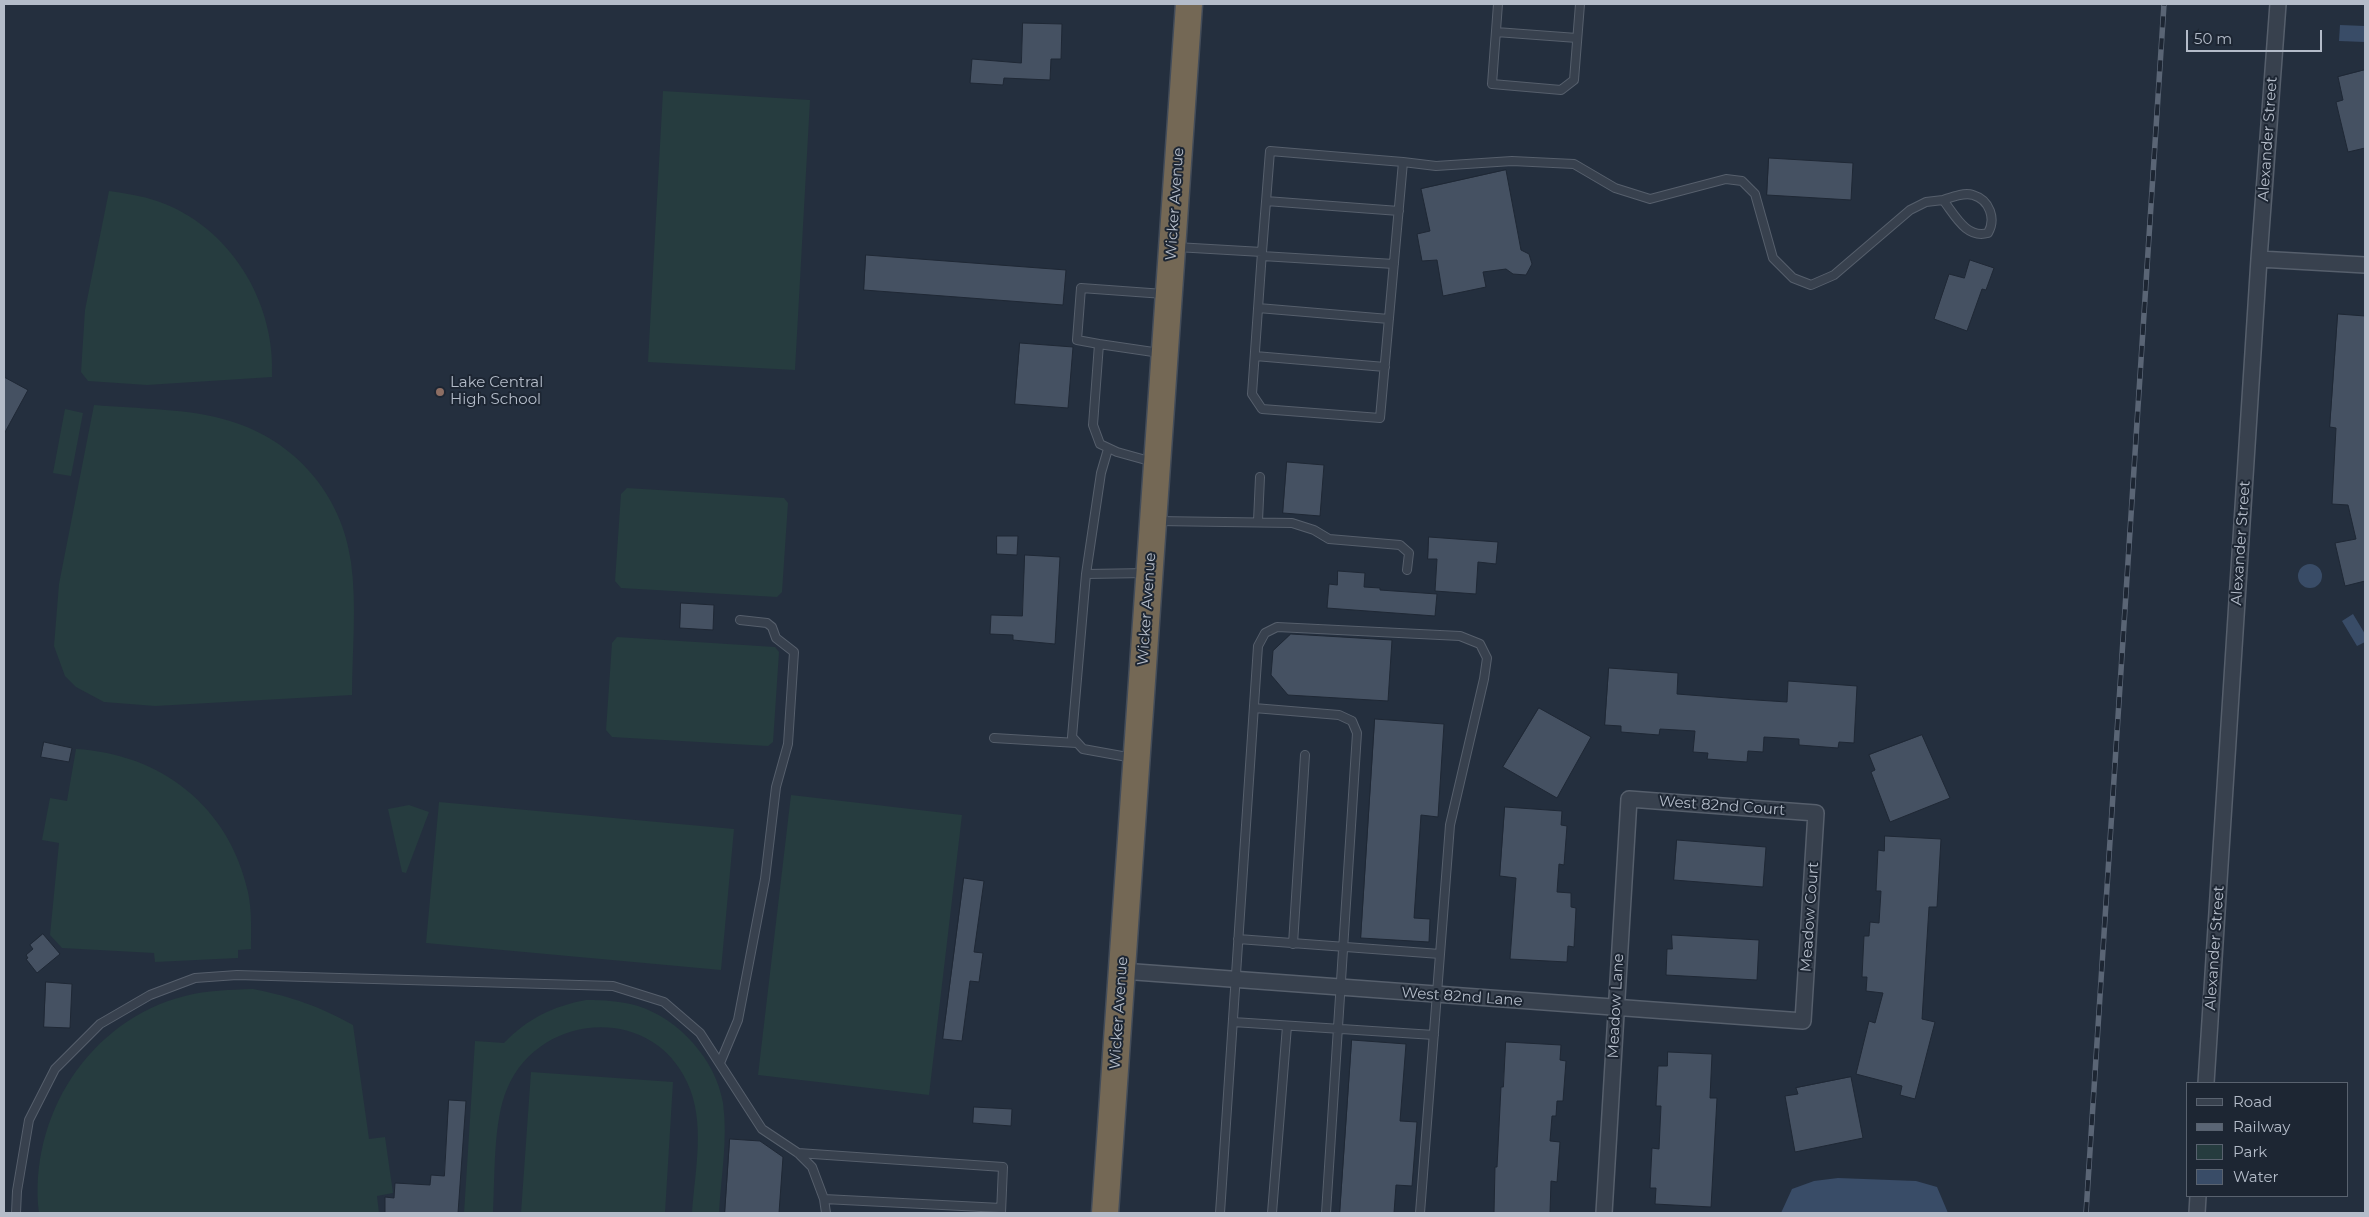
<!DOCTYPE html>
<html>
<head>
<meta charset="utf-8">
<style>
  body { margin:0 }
  #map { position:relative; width:2369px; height:1217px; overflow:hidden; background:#242f3e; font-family:Montserrat,sans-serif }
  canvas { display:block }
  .frame { position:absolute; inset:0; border:5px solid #b4bcc9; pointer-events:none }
  .legend { position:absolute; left:2186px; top:1082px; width:162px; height:115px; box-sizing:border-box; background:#1d2633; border:1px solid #59626f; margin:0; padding:6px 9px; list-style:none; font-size:15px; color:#b4bcc9 }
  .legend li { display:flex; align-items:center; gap:10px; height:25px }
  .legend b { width:25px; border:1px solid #59626f }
  .scale { position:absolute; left:2186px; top:30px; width:136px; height:22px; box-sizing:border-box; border:2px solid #b4bcc9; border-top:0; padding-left:6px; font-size:15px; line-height:18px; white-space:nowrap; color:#b4bcc9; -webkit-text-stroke:4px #1d2633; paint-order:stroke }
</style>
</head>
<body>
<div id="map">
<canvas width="2369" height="1217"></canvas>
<div class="frame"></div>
<ul class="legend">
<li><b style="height:6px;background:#38414e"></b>Road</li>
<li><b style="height:6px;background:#5a6575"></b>Railway</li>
<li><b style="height:14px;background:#263c3f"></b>Park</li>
<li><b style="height:14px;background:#394c67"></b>Water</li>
</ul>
<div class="scale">50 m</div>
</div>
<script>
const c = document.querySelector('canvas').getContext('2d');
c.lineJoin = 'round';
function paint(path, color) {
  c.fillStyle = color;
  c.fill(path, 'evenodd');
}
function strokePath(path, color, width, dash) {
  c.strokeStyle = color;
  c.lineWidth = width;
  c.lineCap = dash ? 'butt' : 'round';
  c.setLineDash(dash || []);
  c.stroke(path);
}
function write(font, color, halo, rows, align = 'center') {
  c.font = font + ' Montserrat,sans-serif';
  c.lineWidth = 4;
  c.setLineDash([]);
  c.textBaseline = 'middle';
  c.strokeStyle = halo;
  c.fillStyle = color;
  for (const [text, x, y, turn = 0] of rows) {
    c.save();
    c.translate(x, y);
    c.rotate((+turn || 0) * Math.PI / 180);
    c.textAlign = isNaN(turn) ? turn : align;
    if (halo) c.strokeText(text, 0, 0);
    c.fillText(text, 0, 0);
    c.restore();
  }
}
const green = new Path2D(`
  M663 91 810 100 795 370 648 362Z
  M109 191C125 193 142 196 157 201 230 226 276 302 272 377L147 385 88 381 81 372 85 310Z
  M94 405C137 409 189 408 230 421 294 440 342 494 351 562 357 606 352 651 352 695L155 706 104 702 76 687 65 676 54 646 59 584Z
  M65 409 83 413 71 476 53 473Z
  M627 488 784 498 788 503 782 592 777 597 621 588 615 581 621 494Z
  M617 637 775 647 779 652 773 742 768 746 612 737 606 730 612 643Z
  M76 749C161 754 229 806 248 892 252 911 251 930 251 949L238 950V958L155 962 154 953 62 948 50 935 59 843 42 840 50 798 67 801Z
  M791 795 962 815 929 1095 758 1075Z
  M439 802 734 829 721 970 426 943Z
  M409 805 429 812 406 873 402 872 388 809Z
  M253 989C293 997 318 1006 353 1025L369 1139 385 1137 393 1193 377 1196 379 1213H39C28 1117 89 1020 185 996 207 990 230 990 253 989Z
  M586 1000C604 1000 621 1001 638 1006 679 1019 716 1060 723 1103 728 1139 721 1177 719 1213H692C695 1170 706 1122 687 1082 651 1004 539 1012 507 1089 493 1121 495 1178 493 1213H464L475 1041 504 1043C527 1019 553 1006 586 1000Z
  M531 1072 673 1082 665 1213H521Z`);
const water = new Path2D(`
  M2340 25 2365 26V42L2339 41Z
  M2298 576a12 12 0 1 1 24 0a12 12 0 1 1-24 0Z
  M2353 614 2365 634V642L2357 646 2342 621Z
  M1838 1178 1916 1181 1937 1187 1948 1213H1781L1792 1189 1814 1181Z`);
const building = new Path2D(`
  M1023 23 1062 24 1061 59H1051L1050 80 1004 78 1003 85 970 83 972 59 1021 63Z
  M2365 70V148L2348 152 2336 102 2343 100 2338 77Z
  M1769 158 1853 163 1851 200 1767 195Z
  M1506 170 1521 250 1529 254 1532 264 1526 275 1513 274 1506 269 1483 272 1486 287 1443 296 1437 260 1422 261 1417 234 1430 231 1421 189Z
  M866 255 1066 270 1063 305 864 290Z
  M1970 260 1994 268 1986 290 1982 289 1967 331 1934 319 1949 274 1964 278Z
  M2338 314 2365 316V581L2345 586 2335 543 2356 539 2348 505 2332 504 2336 428 2330 427Z
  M1020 343 1073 347 1068 408 1015 404Z
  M4 377 28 390 4 434Z
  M1287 462 1324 465 1320 516 1283 513Z
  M997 536H1018L1017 555 997 554Z
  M1429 537 1498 542 1496 564 1478 562 1476 594 1435 591 1437 559H1428Z
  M1025 555 1060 557 1055 644 1013 640V635L990 634 991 615 1022 616Z
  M1338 571 1365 573 1364 587 1380 588V590L1437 594 1435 616 1327 608 1329 584 1337 585Z
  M681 603 714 605 713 630 680 628Z
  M1291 634 1392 640 1388 701 1288 695 1271 675 1273 651Z
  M1609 668 1678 673 1677 694 1741 699 1787 702 1788 681 1857 686 1854 743 1839 742 1838 748 1799 745V739L1764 737 1763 752 1748 751 1747 762 1707 759 1708 753 1693 752 1695 731 1660 729 1659 735 1621 732V726L1605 725Z
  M1539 708 1591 737 1557 798 1503 767Z
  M1375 719 1444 724 1438 817 1421 815 1414 918 1430 919 1429 942 1361 938Z
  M1922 735 1950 798 1890 822 1871 772 1875 770 1869 755Z
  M44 742 72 748 69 762 41 757Z
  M1505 807 1562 811 1561 825 1567 826 1564 865 1559 864 1557 892 1571 893V907L1576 908 1574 947 1568 946 1567 962 1510 959 1516 878 1500 876Z
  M1885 836 1941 839 1937 907H1929L1922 1019 1935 1022 1915 1099 1900 1095 1902 1086 1856 1074 1869 1021 1875 1023 1883 993 1866 991 1867 977H1862L1864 936H1869L1870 922 1879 923 1881 891H1876L1878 850 1884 851Z
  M1677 840 1766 847 1763 887 1674 880Z
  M964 878 984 881 974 952 983 953 979 982 970 981 962 1041 943 1039Z
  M43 934 60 954 37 973 26 959 28 958 26 955 33 949 30 945Z
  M1672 935 1759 940 1757 980 1666 975 1667 949H1672Z
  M46 982 72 984 70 1028 44 1027Z
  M1352 1040 1406 1044 1400 1121 1417 1122 1412 1186 1396 1185 1394 1213H1340Z
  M1506 1042 1561 1045 1560 1060 1566 1061 1563 1101H1557L1556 1116H1552L1550 1141 1560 1142 1557 1182 1551 1181 1550 1213H1494L1495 1167H1497L1501 1087H1503Z
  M1668 1052 1712 1054 1710 1098H1717L1711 1207 1655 1204 1656 1188H1650L1652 1148 1659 1149 1661 1106H1656L1658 1066H1667Z
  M1851 1077 1863 1138 1795 1152 1785 1096 1798 1094 1796 1088Z
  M449 1100 466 1101 458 1213H385V1197L394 1198 395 1183 430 1185 431 1175 444 1176Z
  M974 1107 1012 1109 1011 1126 973 1123Z
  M730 1139 760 1141 783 1157 779 1213H725Z`);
const lane = new Path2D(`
  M1498 4 1492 84 1561 90 1574 80 1580 4
  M1496 32 1577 38
  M1403 162 1436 166 1512 161 1574 164 1615 188 1650 199 1726 179 1742 181 1755 194 1773 258 1793 278 1811 285 1834 275 1910 210 1926 202 1943 200C1955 215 1966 239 1988 233 1996 219 1990 200 1973 195 1964 192 1952 197 1943 200
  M1266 201 1399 211
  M1176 247 1262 252 1270 151 1403 162 1380 418 1262 409 1252 394 1262 252
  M1262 256 1394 264
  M1258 308 1389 319
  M1099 344 1077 340 1081 288 1164 294
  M1255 356 1385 367
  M1108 449 1101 473 1086 574 1072 737 1083 749 1133 758
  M1153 462 1117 452 1100 444 1093 425 1099 344 1160 353
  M1157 521 1292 523 1314 530 1329 539 1400 545 1409 553 1407 570
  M1258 521 1260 477
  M1086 574 1147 573
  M1254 708 1339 715 1352 721 1357 733 1326 1213
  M994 738 1077 743
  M1238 939 1440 954
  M1293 944 1305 755
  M1233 1022 1434 1035
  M720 1063 738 1020 765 879 776 787 788 744 794 652 776 638 772 627 767 623 740 620
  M798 1153 1003 1167 1001 1213
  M824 1199 1001 1208
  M16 1213 17 1191 29 1120 55 1069 100 1024 150 995 195 978 237 975 613 986 664 1002 700 1033 762 1129 798 1153 812 1167 824 1199 826 1213
  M1220 1213 1258 646 1265 633 1277 627 1460 636 1480 644 1487 658 1484 679 1450 825 1420 1213
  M1272 1213 1287 1026`);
const street = new Path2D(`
  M2259 259 2365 265
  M1122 971 1803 1021 1816 813 1629 799 1604 1213
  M2206 1083 2259 259 2278 4
  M2197 1213 2198 1196`);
const highway = new Path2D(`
  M1105 1213 1189 4`);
const rail = new Path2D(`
  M2086 1213 2164 4`);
const markers = [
  [440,392,5,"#8d6e63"]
];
const streetNames = [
  ["Alexander Street",2268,139,-86],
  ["Wicker Avenue",1175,204,-86],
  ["Alexander Street",2241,543,-86],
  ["Wicker Avenue",1147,609,-86],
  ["West 82nd Court",1722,806,4],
  ["Meadow Court",1810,917,-86],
  ["Alexander Street",2215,948,-86],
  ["West 82nd Lane",1462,997,4],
  ["Meadow Lane",1616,1006,-87],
  ["Wicker Avenue",1119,1013,-86]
];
const poiNames = [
  ["Lake Central",450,383],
  ["High School",450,400]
];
paint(green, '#263c3f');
paint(water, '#394c67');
paint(building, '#455162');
strokePath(building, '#1f2835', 1);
strokePath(lane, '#565f6c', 10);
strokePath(street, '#565f6c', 18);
strokePath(highway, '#434c59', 29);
strokePath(lane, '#38414e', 8);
strokePath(street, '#38414e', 15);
strokePath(highway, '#746855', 26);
strokePath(rail, '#5a6575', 5.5);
strokePath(rail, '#1d2633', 4, [11]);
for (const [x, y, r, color] of markers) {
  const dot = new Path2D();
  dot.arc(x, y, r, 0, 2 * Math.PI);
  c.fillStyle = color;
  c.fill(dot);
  strokePath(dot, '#1d2633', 2);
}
write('15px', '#b4bcc9', '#1d2633', streetNames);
write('15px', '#b4bcc9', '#1d2633', poiNames, 'left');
</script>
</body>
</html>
